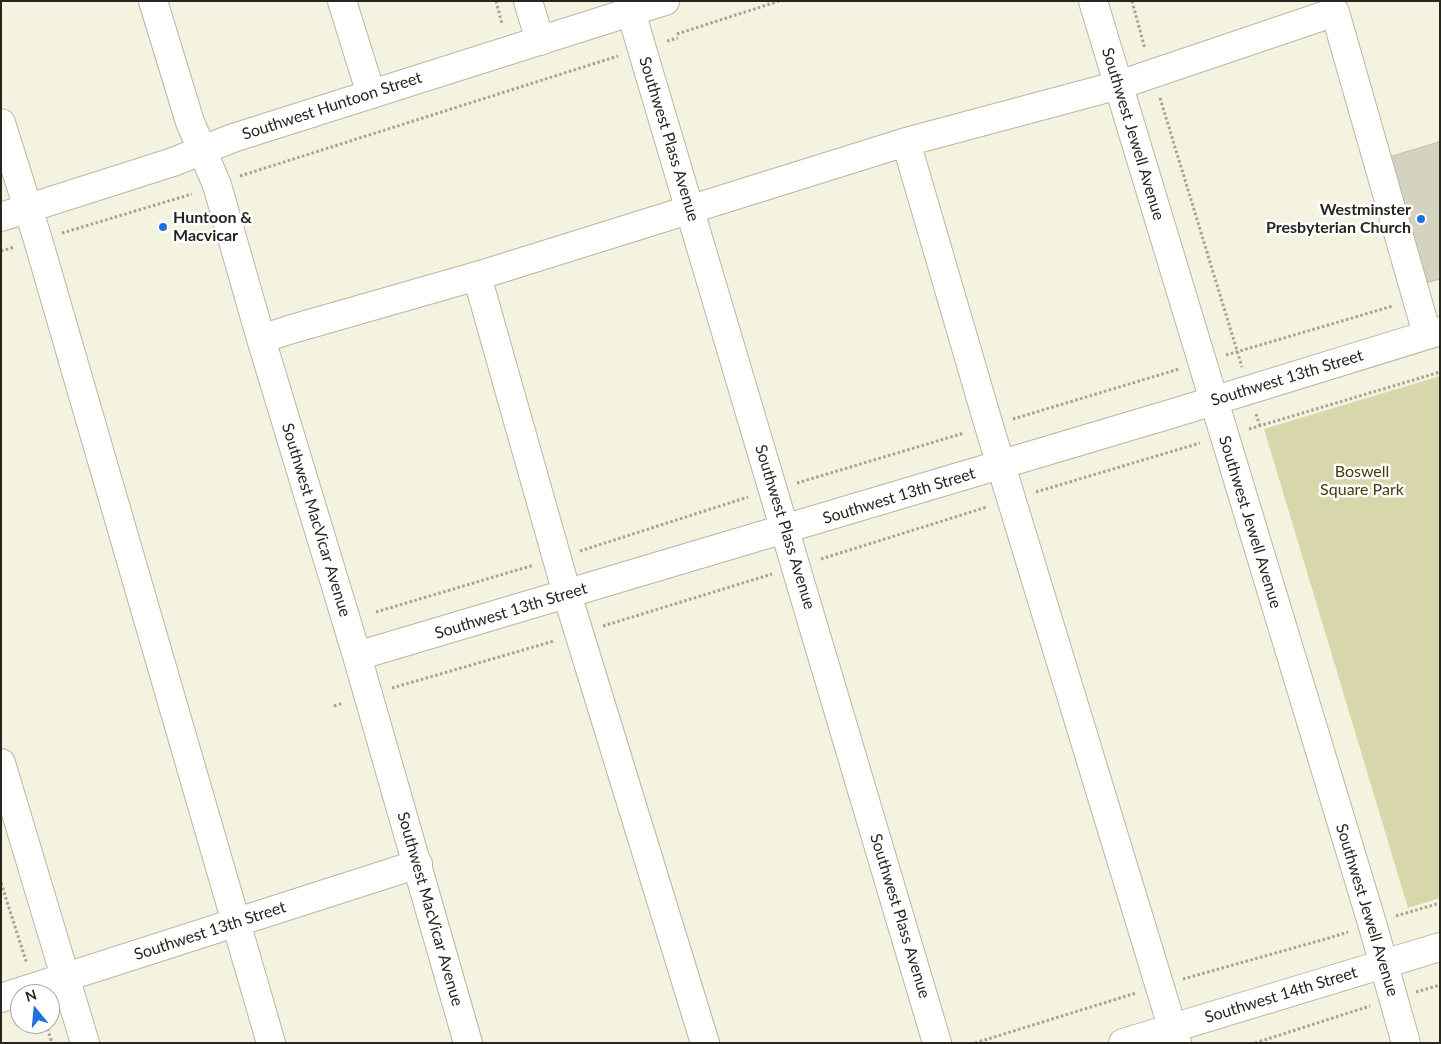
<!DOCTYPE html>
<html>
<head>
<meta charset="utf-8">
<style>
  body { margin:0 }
  #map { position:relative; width:1441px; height:1044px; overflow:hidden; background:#f3f3df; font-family:Lato,sans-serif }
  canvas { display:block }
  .frame { position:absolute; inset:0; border:2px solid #26261e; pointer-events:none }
  .north { position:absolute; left:10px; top:984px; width:50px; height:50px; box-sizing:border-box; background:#fff; border:1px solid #a8a8a5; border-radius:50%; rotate:343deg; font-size:14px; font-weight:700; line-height:20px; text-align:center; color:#26261e }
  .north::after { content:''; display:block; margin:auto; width:18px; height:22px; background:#1c72dc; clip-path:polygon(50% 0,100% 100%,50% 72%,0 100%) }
</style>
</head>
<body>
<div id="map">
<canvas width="1441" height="1044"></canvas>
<div class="frame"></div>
<div class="north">N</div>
</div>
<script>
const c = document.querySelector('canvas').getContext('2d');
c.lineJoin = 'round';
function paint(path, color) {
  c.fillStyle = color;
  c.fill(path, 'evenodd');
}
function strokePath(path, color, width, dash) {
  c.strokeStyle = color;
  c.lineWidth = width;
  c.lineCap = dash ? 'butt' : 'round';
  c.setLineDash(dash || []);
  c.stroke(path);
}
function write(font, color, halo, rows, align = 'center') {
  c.font = font + ' Lato,sans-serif';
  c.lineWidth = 5;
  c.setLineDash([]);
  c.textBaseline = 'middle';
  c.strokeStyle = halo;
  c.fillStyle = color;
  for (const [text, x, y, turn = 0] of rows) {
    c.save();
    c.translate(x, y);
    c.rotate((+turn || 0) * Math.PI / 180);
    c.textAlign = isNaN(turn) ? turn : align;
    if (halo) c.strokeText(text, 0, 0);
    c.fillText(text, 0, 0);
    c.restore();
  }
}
const green = new Path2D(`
  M1440 376V898L1408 908 1264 429Z`);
const building = new Path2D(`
  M1440 142V279L1422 284 1384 159Z`);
const path = new Path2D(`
  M496 1 502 24
  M1132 1 1145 49
  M677 34 779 1
  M667 41 678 38
  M1160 98 1242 367
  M240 176 618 56
  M62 233 192 194
  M1 251 15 247
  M1226 355 1393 306
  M1256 414 1260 426
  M1013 419 1179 369
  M1249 429 1440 372
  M797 483 964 433
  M1036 492 1200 443
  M580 551 748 497
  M821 559 987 507
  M376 612 534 565
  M603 626 772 574
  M392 688 554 641
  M334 706 343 703
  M1 883 27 964
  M1396 916 1440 903
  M1183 979 1329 938 1348 932
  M1416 992 1440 985
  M46 1024 52 1043
  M975 1043 1136 993
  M1255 1043 1370 1006`);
const minor = new Path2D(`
  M153 1 190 122 217 185 261 339 357 656 468 1043
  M342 1 371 94
  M528 1 540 41
  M1093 1 1372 923 1406 1043
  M631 12 937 1043
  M1 123 38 240 271 1043
  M906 142 989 426 1177 1043
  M477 276 567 594 705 1043
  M261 339 292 329 477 276 906 142 1119 85 1335 12 1427 334
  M357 656 1174 413 1440 331
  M1 763 85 1043
  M1 998 418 864
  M1123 1043 1440 947`);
const major = new Path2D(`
  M1 217 173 162 233 138 665 1`);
const markers = [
  [1421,219,5,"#1c72dc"],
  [163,227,5,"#1c72dc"]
];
const streetNames = [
  ["Southwest Huntoon Street",332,106,-18],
  ["Southwest Jewell Avenue",1133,134,73],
  ["Southwest Plass Avenue",669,139,73],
  ["Southwest 13th Street",1287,378,-17],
  ["Southwest 13th Street",899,496,-17],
  ["Southwest MacVicar Avenue",316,520,73],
  ["Southwest Jewell Avenue",1250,522,73],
  ["Southwest Plass Avenue",785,527,73],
  ["Southwest 13th Street",511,611,-17],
  ["Southwest MacVicar Avenue",430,909,74],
  ["Southwest Jewell Avenue",1367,910,73],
  ["Southwest Plass Avenue",900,916,73],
  ["Southwest 13th Street",210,931,-18],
  ["Southwest 14th Street",1281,995,-17]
];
const poiNames = [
  ["Westminster",1411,210],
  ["Presbyterian Church",1411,228],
  ["Huntoon &",173,218,"left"],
  ["Macvicar",173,236,"left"]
];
const parkNames = [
  ["Boswell",1362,472],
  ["Square Park",1362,490]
];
paint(green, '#d8d7ac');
paint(building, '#d3d3bf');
strokePath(building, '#babaa6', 1);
strokePath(minor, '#b8b7a4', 30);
strokePath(major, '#b8b7a4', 30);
strokePath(path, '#a4a495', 3, [2.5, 2.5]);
strokePath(minor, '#fff', 28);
strokePath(major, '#fff', 28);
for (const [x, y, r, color] of markers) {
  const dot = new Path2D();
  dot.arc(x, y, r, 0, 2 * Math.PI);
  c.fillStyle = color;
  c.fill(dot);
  strokePath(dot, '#fff', 2);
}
write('16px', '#26261e', '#fff', streetNames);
write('bold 16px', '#26261e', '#fff', poiNames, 'right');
write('16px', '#413f08', '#fff', parkNames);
</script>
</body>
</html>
